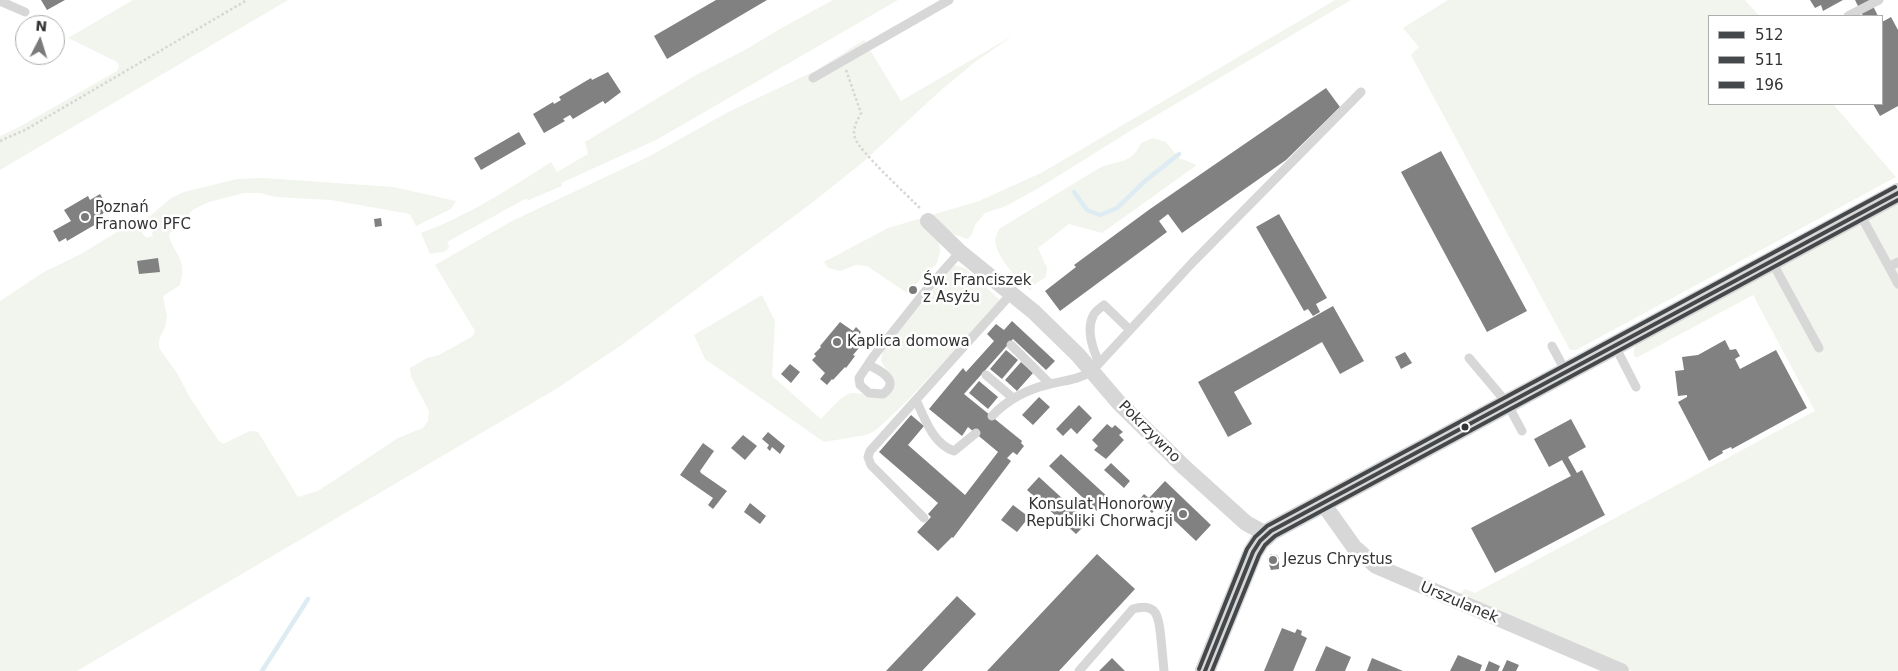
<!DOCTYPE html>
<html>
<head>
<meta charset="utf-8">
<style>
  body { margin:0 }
  #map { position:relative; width:1898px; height:671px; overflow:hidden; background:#fff; font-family:"DejaVu Sans",sans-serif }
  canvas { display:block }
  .legend { position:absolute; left:1708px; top:15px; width:175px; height:90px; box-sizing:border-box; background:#fff; border:1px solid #adadad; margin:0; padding:6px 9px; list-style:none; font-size:15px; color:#333 }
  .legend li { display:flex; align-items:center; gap:10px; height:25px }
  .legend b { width:25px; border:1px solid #adadad }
  .north { position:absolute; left:15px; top:15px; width:50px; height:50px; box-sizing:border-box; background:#fff; border:1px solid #adadad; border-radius:50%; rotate:5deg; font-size:14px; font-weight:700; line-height:20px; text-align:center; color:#333 }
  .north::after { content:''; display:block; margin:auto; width:18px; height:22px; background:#7a7a7a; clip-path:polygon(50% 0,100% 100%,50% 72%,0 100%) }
</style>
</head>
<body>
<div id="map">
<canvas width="1898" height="671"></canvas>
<ul class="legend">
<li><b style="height:6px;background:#45484a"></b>512</li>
<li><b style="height:6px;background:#45484a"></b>511</li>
<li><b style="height:6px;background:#45484a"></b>196</li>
</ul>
<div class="north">N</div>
</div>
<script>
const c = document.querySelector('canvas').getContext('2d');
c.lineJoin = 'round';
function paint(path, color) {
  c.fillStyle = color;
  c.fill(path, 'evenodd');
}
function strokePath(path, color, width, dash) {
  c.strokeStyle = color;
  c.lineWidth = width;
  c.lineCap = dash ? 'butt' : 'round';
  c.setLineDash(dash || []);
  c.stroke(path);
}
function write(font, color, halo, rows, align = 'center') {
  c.font = font + ' "DejaVu Sans",sans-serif';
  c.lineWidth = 5;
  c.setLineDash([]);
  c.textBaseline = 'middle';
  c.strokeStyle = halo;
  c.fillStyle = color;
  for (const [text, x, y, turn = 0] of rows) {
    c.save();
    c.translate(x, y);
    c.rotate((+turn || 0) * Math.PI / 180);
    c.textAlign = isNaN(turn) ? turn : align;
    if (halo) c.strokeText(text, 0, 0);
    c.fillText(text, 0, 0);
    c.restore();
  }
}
const green = new Path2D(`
  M133 0H288L0 170V136L19 127 117 71 119 66 117 62 68 38Z
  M833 0H898L656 140 561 183 562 186 529 200 525 199 447 242 449 247C445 254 437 252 430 254L421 233C467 216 510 189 551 162L557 172 588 154 585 142 696 75 747 49 778 30Z
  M1335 0H1351L1135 128 1037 189 1006 206 985 213 975 225 972 234 968 239 950 233 939 240 940 252 937 263 907 293 867 266 856 265 840 271 828 268 824 262 888 228 979 201 1043 172Z
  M1448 0H1745L1759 16H1709V104H1833L1896 177 1576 350H1570L1411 55 1419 47 1403 28Z
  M1014 35 975 62 940 91 862 163 813 202 623 344 556 389 77 671H0V301L44 272 81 254 127 226C139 223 140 231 146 238L153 236 148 218 171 198 184 192 237 179 264 178 393 187 456 201 451 209 416 226 410 214 331 200 276 197 260 193H244L209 202 194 209 169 234C170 247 182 255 182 268 183 274 181 280 180 285L163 296 167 316 165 327 159 340V348L177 373 189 396 218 440 223 444 250 431 258 432 298 497 318 491 398 438 423 428 428 421 429 411 411 377 410 368 427 358 439 355 473 336 475 331 435 265 512 221 648 157 730 111 815 71 864 40 901 101Z
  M1153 138 1166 142 1179 158 1197 165 1102 233 1069 224 1038 248 1047 268 1046 277 1032 286 1031 291C1019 280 996 258 995 240 995 237 998 233 999 229L1101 167C1119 160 1132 164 1141 143Z
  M1898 200V671H1632L1512 619 1460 594 1465 589 1475 593 1815 411 1753 295 1636 358C1632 354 1634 348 1636 344Z
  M954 265 965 268 1001 301 904 404 876 430 866 435 824 442 705 359 694 335 762 295 775 321 772 376 821 419C827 413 843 394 851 393 865 392 877 401 891 393L893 380 881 361 883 350Z`);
const stream = new Path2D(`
  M1074 192 1087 210 1100 215 1117 208 1145 181 1179 154
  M262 671 308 599`);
const building = new Path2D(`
  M41 0H65L47 10Z
  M716 0H767L667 59 654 36Z
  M1810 0H1843L1823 11 1821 5 1815 8Z
  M1855 0H1870L1878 16H1863Z
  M1891 17 1898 30V106L1880 116 1873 104H1882V22Z
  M608 72 621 92 605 104 603 101 573 119 570 115 563 119 565 121 544 133 533 114 553 102 554 104 561 100 559 97 591 78 592 80Z
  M1326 88 1340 107 1286 160 1182 233 1168 214 1159 221 1167 232 1060 311 1045 291 1076 267 1074 265 1150 209Z
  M519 132 526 144 481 170 474 158Z
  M1441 151 1527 311 1487 332 1401 172Z
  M100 194 109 209 101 215 103 220 67 241 66 238 59 242 53 231 71 221 64 210 88 196 90 200Z
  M1279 214 1327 298 1316 304 1320 312 1313 316 1308 309 1304 311 1256 227Z
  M381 218 382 226 375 227 374 219Z
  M158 258 160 272 139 274 137 261Z
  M1333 306 1364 361 1340 374 1322 342 1234 392 1252 424 1228 437 1198 382Z
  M1012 321 1055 361 1046 370 1013 339 964 394 1022 441 1021 443 1024 446 1017 455 1013 452 1007 458 1011 461 953 538 952 537 938 551 917 532 931 517 928 514 938 503 879 452 911 415 924 426 908 445 965 495 998 452 968 427 962 436 929 409 963 368 966 372 994 341 987 334 996 324 1004 330Z
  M840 322 853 331 856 327 861 332 858 336 865 341 853 355 855 356 846 368 845 367 833 380 832 379 827 385 820 379 825 373 812 360 816 356 814 354 821 347 820 346Z
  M1725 340 1730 350 1736 349 1740 356 1735 359 1740 369 1776 350 1807 408 1732 449 1731 447 1722 451 1723 453 1709 461 1678 402 1687 397V395L1678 396 1675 371 1684 370 1682 357 1698 355Z
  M1006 350 1018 360 1002 379 990 369Z
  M1405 352 1412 363 1401 369 1395 357Z
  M1021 362 1033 373 1017 391 1005 380Z
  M790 364 800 372 791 383 781 374Z
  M979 381 998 397 988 409 969 393Z
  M1039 397 1050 407 1033 425 1022 415Z
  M1079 405 1092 418 1077 434 1071 428 1063 436 1056 429Z
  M1571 419 1586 447 1568 457 1577 473 1582 470 1605 515 1495 573 1471 528 1571 476 1562 460 1549 467 1534 439Z
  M1107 424 1112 428 1115 425 1123 432 1119 435 1124 440 1106 459 1094 450 1098 446 1092 440Z
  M768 432 785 446 780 454 772 447 770 451 767 448 769 445 762 439Z
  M743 435 757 446 745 460 731 448Z
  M703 443 714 451 700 471 701 473 727 491 713 509 708 505 713 498 680 475Z
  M1061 454 1109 498 1097 511 1049 466Z
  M1111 463 1130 481 1124 488 1104 470Z
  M1039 477 1088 522 1076 534 1027 490Z
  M1165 481 1211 525 1196 541 1159 506 1152 513 1138 501 1144 494 1149 498Z
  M750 503 766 516 760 524 744 512Z
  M1013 505 1029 517 1017 532 1001 520Z
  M1097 554 1135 589 1059 671H987Z
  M1271 554 1277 555 1279 558V569L1271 570 1267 559Z
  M957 596 976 614 922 671H886Z
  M1282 628 1295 633 1297 629 1302 631 1301 635 1307 638 1293 671H1264Z
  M1326 646 1351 657 1345 671H1315Z
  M1458 655 1482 665 1480 671H1450Z
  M1112 658 1125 671H1099Z
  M1372 658 1403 671H1367Z
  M1507 660 1519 665 1516 671H1502Z
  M1489 661 1500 666 1498 671H1485Z`);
const path = new Path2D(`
  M846 70 861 113C857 121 852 129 855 138 859 151 909 197 921 209
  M0 141 25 130 247 0`);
const service = new Path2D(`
  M0 1 25 12
  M1848 16 1879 0
  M813 78 949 0
  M1860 214 1889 267 1898 262
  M1772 262 1819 348
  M1889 267 1898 284
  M1011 345 1050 384
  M1552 346 1566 372
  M1615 346 1636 387
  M1469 358 1507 403 1522 431
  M1099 363C1093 349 1086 331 1093 316 1094 312 1100 308 1104 305L1130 330
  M868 365C880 370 901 381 883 394L869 393 860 385 859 378 873 357 927 289 960 252
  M986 375 1013 398
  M916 400C925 419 933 444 954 451L976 433
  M992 416C1008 399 1028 389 1050 384 1066 380 1078 380 1092 371L1193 262 1361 92
  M924 518 871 465 868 457 870 451 1011 294
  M1079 671 1133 609C1159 601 1159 620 1161 639 1162 650 1163 660 1164 671`);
const minor = new Path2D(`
  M928 221 960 252 1034 312 1078 355 1119 403 1183 466 1246 523 1266 534
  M1322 502 1354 547 1376 566 1621 671`);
const tertiary = new Path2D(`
  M1205 671 1253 552 1260 541 1271 531 1898 193`);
const bus1 = new Path2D(`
  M1205 671 1253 552 1260 541 1271 531 1898 193`);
const bus2 = new Path2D(`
  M1212 671 1259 555 1265 545 1275 536 1898 200`);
const bus3 = new Path2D(`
  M1199 669 1247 549 1255 537 1267 526 1895 187`);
const markers = [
  [85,217,5,"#7a7a7a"],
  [913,290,5,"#7a7a7a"],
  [837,342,5,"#7a7a7a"],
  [1465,427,4.5,"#333"],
  [1183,514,5,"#7a7a7a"],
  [1273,560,5,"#7a7a7a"]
];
const poiNames = [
  ["Poznań",95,208],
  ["Franowo PFC",95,225],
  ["Św. Franciszek",923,281],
  ["z Asyżu",923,298],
  ["Kaplica domowa",847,342],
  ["Konsulat Honorowy",1173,505,"right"],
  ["Republiki Chorwacji",1173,522,"right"],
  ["Jezus Chrystus",1283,560]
];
const streetNames = [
  ["Pokrzywno",1149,432,45],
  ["Urszulanek",1459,603,23]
];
paint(green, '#f1f5ed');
strokePath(stream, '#ddebf3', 4.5);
paint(building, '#818181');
strokePath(path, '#d6d6d6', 2.5, [2.5, 2.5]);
strokePath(service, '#d7d7d7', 9);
strokePath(minor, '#d7d7d7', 16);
strokePath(tertiary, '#d7d7d7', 20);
strokePath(bus1, '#45484a', 4);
strokePath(bus2, '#45484a', 4);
strokePath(bus3, '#45484a', 4);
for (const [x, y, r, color] of markers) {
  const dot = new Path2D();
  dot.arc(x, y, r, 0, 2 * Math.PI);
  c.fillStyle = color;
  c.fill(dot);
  strokePath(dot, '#fff', 2);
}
write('15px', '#333', '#fff', poiNames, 'left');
write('15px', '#333', '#fff', streetNames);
</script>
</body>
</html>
